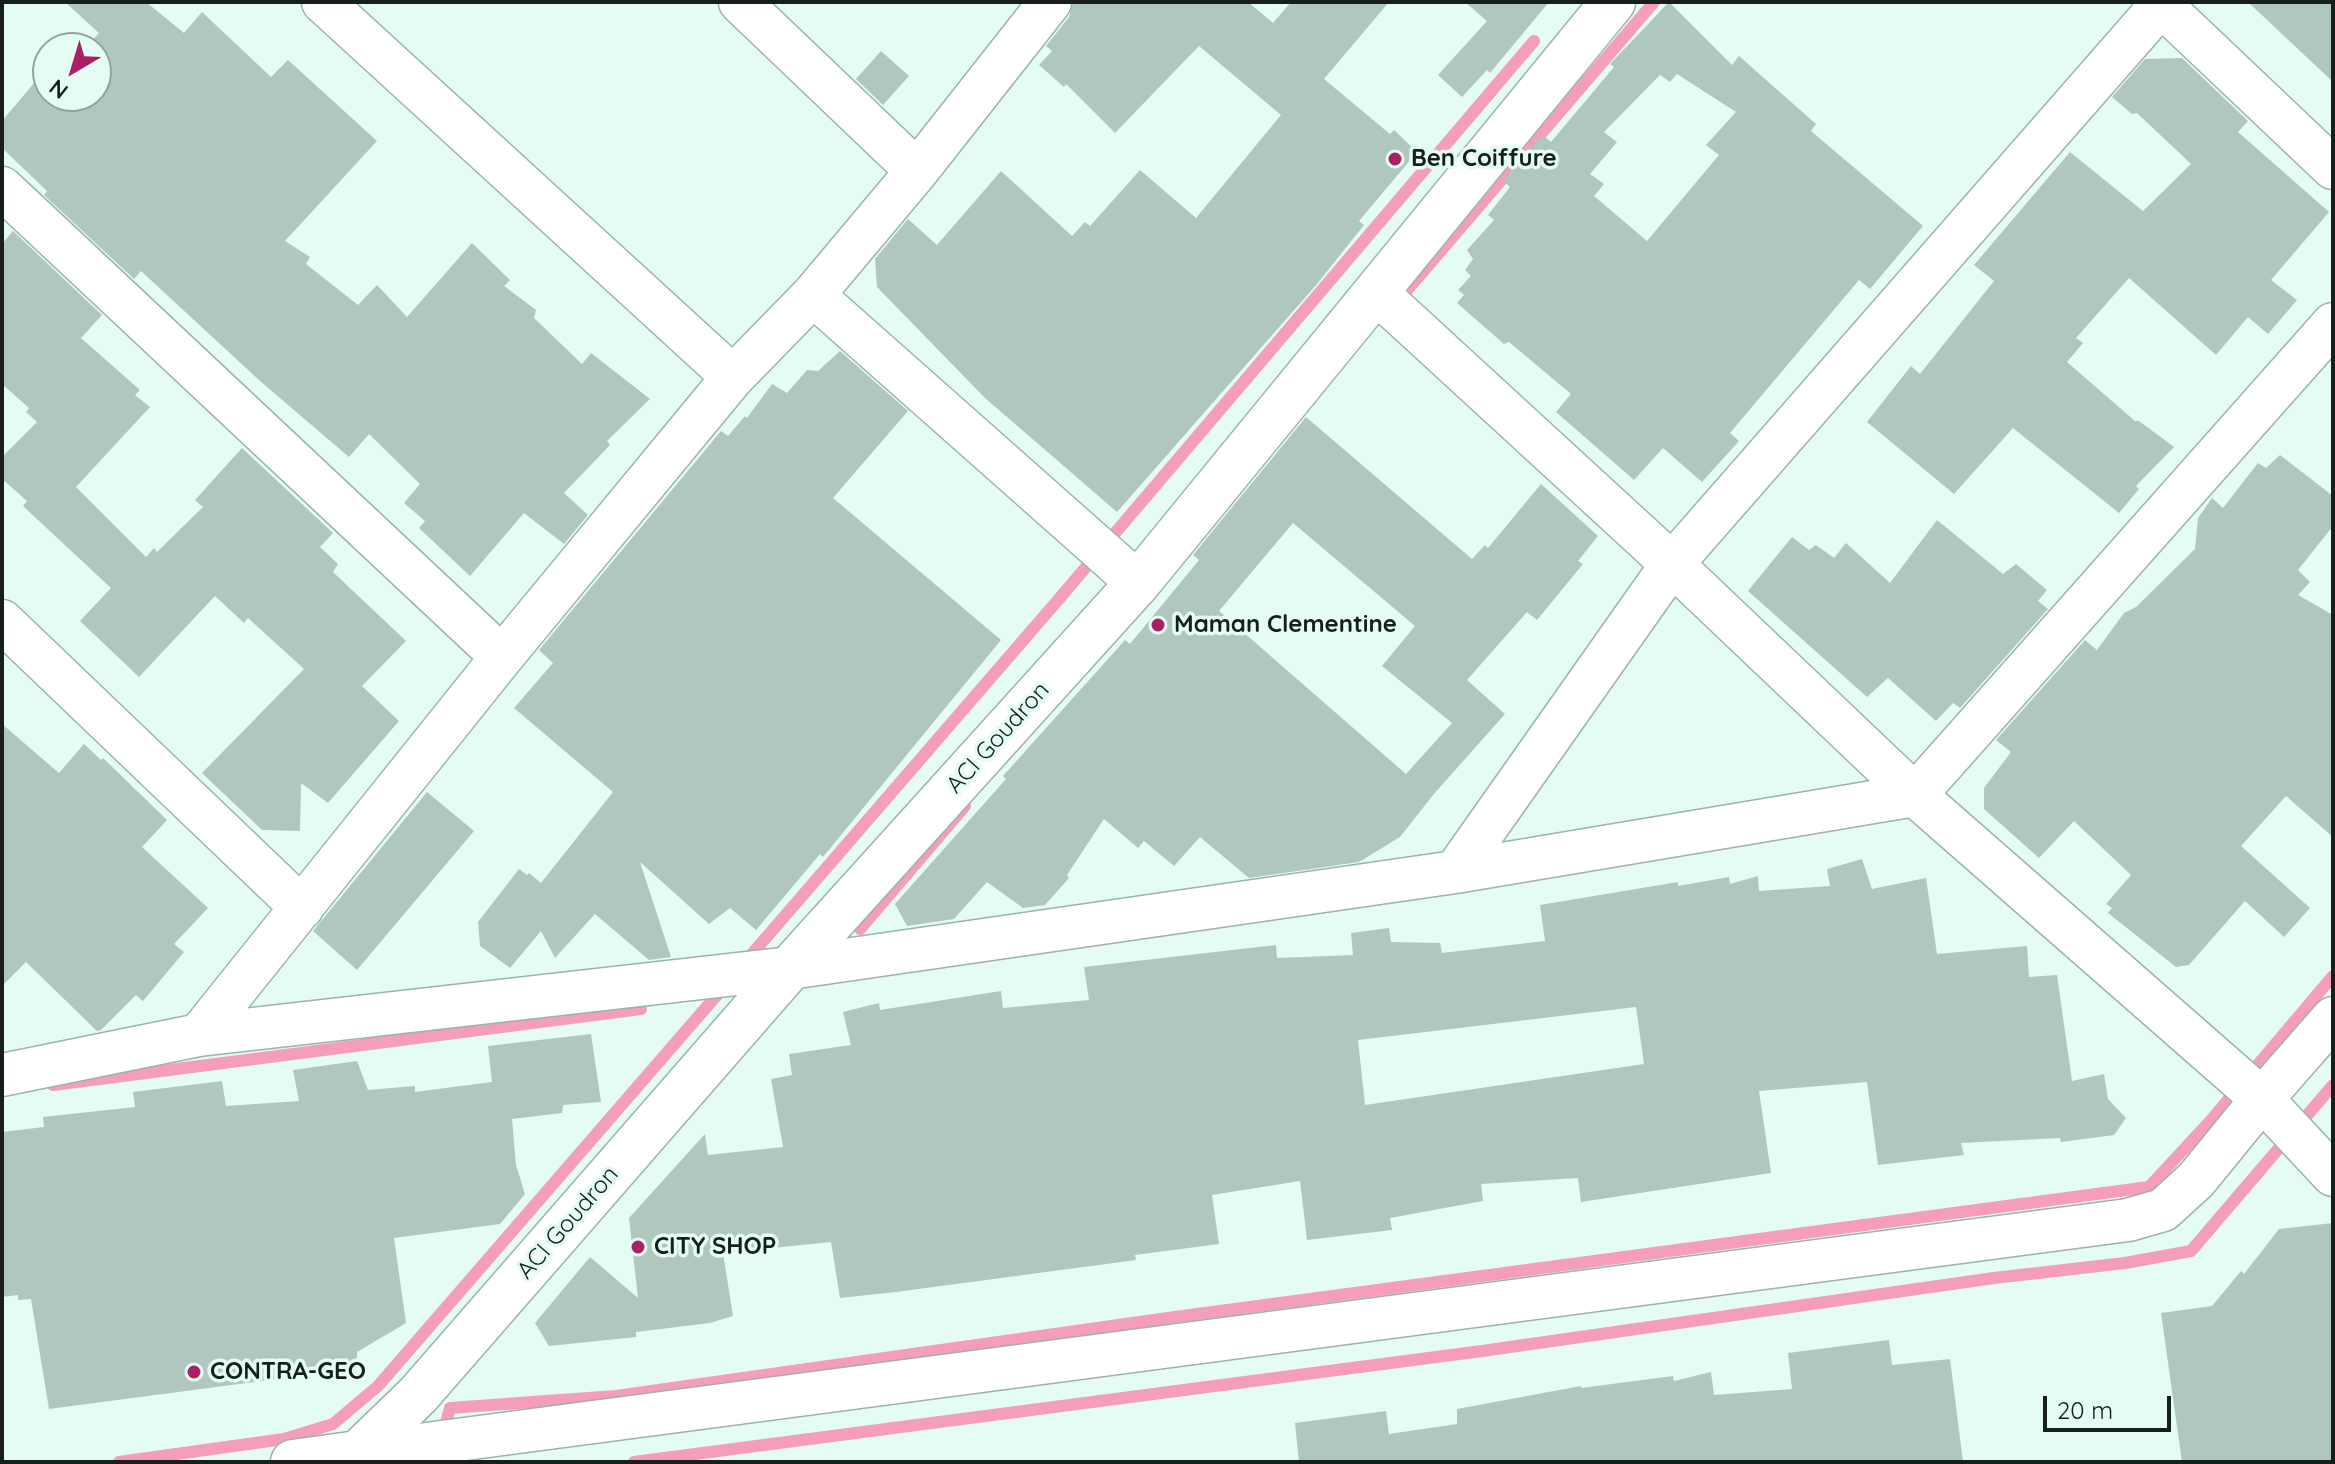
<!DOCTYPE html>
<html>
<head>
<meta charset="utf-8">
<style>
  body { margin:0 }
  #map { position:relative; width:2335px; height:1464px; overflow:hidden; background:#e4fcf4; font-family:Quicksand,sans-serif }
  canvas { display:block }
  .frame { position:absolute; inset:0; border:4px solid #161f1c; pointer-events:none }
  .north { position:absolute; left:32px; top:32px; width:80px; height:80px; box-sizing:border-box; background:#e4fcf4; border:2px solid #92a49e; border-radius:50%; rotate:218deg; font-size:22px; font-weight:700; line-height:32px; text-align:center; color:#161f1c }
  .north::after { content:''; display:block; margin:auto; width:28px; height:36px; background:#aa2064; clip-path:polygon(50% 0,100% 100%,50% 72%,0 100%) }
  .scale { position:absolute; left:2043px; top:1396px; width:128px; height:36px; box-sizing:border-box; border:4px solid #161f1c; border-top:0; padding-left:10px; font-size:24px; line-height:28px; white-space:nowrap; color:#161f1c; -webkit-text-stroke:6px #e4fcf4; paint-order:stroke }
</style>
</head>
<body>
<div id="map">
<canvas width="2335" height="1464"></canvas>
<div class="frame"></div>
<div class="north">N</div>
<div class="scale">20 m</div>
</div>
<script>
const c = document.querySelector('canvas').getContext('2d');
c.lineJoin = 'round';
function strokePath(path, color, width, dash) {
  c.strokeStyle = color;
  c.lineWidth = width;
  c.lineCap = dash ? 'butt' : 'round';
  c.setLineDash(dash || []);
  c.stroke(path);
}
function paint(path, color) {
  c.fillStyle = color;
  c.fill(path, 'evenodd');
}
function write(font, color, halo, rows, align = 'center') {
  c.font = font + ' Quicksand,sans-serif';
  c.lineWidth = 7;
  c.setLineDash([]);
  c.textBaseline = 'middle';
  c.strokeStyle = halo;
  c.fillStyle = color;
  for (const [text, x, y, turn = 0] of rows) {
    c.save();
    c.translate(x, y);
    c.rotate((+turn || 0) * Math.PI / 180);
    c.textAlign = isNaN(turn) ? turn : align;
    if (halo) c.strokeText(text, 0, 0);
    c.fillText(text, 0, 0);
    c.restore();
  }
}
const stream = new Path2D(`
  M1396 303 1654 2
  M860 929 965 806
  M745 962 1058 600 1534 41
  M53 1085 641 1009
  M443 1434 450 1408 616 1396 1175 1317 2149 1187 2212 1119 2333 976
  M119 1462 284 1439 333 1424 378 1386 723 988
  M634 1462 1482 1351 1994 1278 2125 1263 2191 1251 2333 1085`);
const building = new Path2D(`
  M65 2H146L184 33 202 12 271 77 288 60 377 141 285 241 310 257 306 264 358 305 377 285 407 317 472 243 510 280 504 286 536 310 534 318 582 364 591 353 650 399 607 441 610 445 564 493 588 515 564 544 524 513 470 576 419 528 425 521 404 503 420 484 369 434 349 457 260 381 141 271 134 279 44 195 47 191 2 148V121L35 82 45 87 48 84V96H96V48H85L99 33Z
  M1073 2H1248L1273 23 1291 2H1389L1324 79 1390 134 1394 130 1417 152 1359 221 1364 225 1317 284 1117 512 985 398 877 287 875 259 908 219 937 245 1001 171 1072 236 1085 222 1090 226 1140 170 1196 218 1281 115 1199 46 1115 133 1066 84 1064 87 1039 65 1052 51 1046 46 1069 17Z
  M1465 2H1549L1490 73 1487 70 1462 97 1438 75 1487 21Z
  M1669 2 1732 65 1739 56 1816 124 1811 131 1923 226 1870 289 1859 280 1730 433 1739 441 1702 482 1663 448 1634 480 1556 412 1571 394 1509 342 1504 344 1457 303 1464 295 1458 290 1471 276 1465 270 1473 259 1467 250 1494 220 1488 215 1510 187 1503 181 1542 135 1551 142 1614 67 1610 64ZM1677 74 1736 112 1706 145 1719 155 1647 241 1594 196 1604 184 1590 174 1617 142 1604 132 1660 75 1670 82Z
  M2248 2H2333V82Z
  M881 51 909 76 883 105 856 79Z
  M2182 58 2248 121 2238 132 2329 212 2271 280 2297 300 2268 334 2248 317 2216 355 2129 278 2076 338 2083 343 2067 362 2135 421H2139L2174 447 2136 486 2139 489 2119 513 2013 428 1954 494 1867 422 1911 366 1920 374 1994 281 1974 265 2070 152 2143 211 2191 164 2137 113 2132 114 2112 97 2145 59Z
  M13 231 102 315 81 338 140 390 135 395 150 407 76 487 146 557 154 548 157 552 203 507 195 500 242 448 333 533 320 547 338 564 333 572 406 641 362 686 399 721 328 803 301 783 300 831 262 830 202 773 304 669 248 618 244 623 215 596 139 677 80 621 111 588 23 506 27 501 2 479V457L37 422 26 412 29 408 2 384V244Z
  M840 351 908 411 833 498 1001 640 823 857 820 854 756 930 730 908 709 924 640 862 671 957 649 960 595 914 555 958 541 931 510 968 480 946 478 922 519 869 527 875 529 873 541 883 613 792 514 708 553 663 539 650 721 431 728 436 745 416 747 418 772 384 787 393 807 370 818 371Z
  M1306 417 1472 559 1485 545 1488 548 1541 484 1598 536 1578 561 1583 564 1537 620 1527 612 1467 680 1505 714 1433 795 1400 837 1359 862 1249 878 1200 837 1174 866 1144 841 1138 848 1104 819 1067 875 1069 878 1045 905 1023 908 987 882 954 919 907 926 895 904 1006 779 1003 776 1125 640 1130 644 1199 560 1193 555ZM1293 523 1415 626 1382 666 1452 723 1406 774 1219 611Z
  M2280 455 2333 496V526L2298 570 2310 582 2298 595 2333 615V837L2286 796 2241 846 2310 908 2284 937 2245 901 2189 965 2176 967 2108 913 2112 908 2106 904 2131 875 2074 821 2039 858 1984 809V788L2011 752 1996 740 2085 640 2097 650 2124 613 2136 607 2195 549 2198 518 2212 498 2223 508 2258 463 2266 468Z
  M1937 520 2003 574 2016 564 2047 590 2038 601 2048 609 1960 708 1953 703 1936 721 1888 678 1867 697 1748 591 1792 537 1809 550 1816 545 1834 558 1846 543 1890 583Z
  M2 724 59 773 84 744 101 760 103 758 167 820 142 847 208 908 174 944 184 952 143 1001 136 995 101 1030 97 1031 26 962 2 986Z
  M427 792 474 831 357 970 313 931Z
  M1862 859 1872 889 1926 878 1937 954 2027 946 2029 977 2057 975 2072 1081 2104 1074 2108 1099 2126 1118 2114 1135 2061 1142 2060 1138 1961 1143 1964 1155 1878 1165 1867 1082 1759 1091 1771 1173 1581 1202 1578 1178 1481 1184 1483 1201 1390 1218 1392 1230 1307 1240 1300 1181 1212 1195 1219 1244 1135 1255 1136 1260 896 1292 840 1298 831 1242 723 1253 733 1316 710 1323 636 1332V1337L549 1346 535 1323 590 1257 638 1298 629 1218 705 1134 708 1155 783 1147 771 1079 792 1075 789 1054 851 1045 843 1012 879 1003 880 1010 1001 991 1003 1008 1089 1000 1084 967 1276 945 1277 958 1353 955 1351 933 1389 928 1391 942 1440 943 1442 953 1545 941 1540 905 1678 882V886L1729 877 1730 884 1758 876 1759 891 1830 886 1827 869ZM1636 1007 1644 1064 1365 1105 1358 1040Z
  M591 1034 601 1102 563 1105 562 1113 512 1119 516 1165 525 1194 500 1224 394 1238 406 1323 357 1352V1358L330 1372 49 1409 31 1299 18 1300V1295L2 1297V1132L44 1127 43 1117 135 1107 133 1092 222 1081 226 1106 299 1101 293 1070 357 1061 368 1090 415 1086V1092L492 1082 488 1046Z
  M2333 1223V1462H2182L2161 1313 2212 1306 2241 1271 2244 1274 2279 1229Z
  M1889 1340 1892 1365 1950 1359 1963 1462H1299L1295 1423 1386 1411 1389 1434 1457 1424V1409L1581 1386V1388L1673 1376 1674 1381 1711 1372 1714 1395 1792 1389 1788 1353Z`);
const street = new Path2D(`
  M323 2 733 377
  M740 2 917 171
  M2158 2 2333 168
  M2 188 502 657
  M1377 293 1672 564 1915 795 2262 1099 2333 1175
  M813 295 1138 583
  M2 621 302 908
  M1455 872 1672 564 2161 5
  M199 1035 502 657 733 377 813 295 917 171 1050 2
  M2 1075 199 1035 790 968 1455 872 1915 795 2333 324
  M360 1462 358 1453 2128 1220 2163 1210 2196 1180 2262 1099 2333 1018`);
const secondary = new Path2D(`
  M293 1462 358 1453 418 1395 790 968 1138 583 1613 2`);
const markers = [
  [1395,159,8,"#aa2064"],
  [1158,625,8,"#aa2064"],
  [638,1247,8,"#aa2064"],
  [194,1372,8,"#aa2064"]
];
const poiNames = [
  ["Ben Coiffure",1411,159],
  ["Maman Clementine",1174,625],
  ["CITY SHOP",654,1247],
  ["CONTRA-GEO",210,1372]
];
const streetNames = [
  ["ACI Goudron",998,738,-48],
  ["ACI Goudron",568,1223,-49]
];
strokePath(stream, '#f49dbd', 12);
paint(building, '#afc7bf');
strokePath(street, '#9cb3ac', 45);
strokePath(secondary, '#9cb3ac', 47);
strokePath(street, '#fff', 42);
strokePath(secondary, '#fff', 44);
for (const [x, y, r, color] of markers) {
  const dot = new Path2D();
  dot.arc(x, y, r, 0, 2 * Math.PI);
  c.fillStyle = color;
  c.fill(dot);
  strokePath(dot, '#e4fcf4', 3);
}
write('bold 24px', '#161f1c', '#e4fcf4', poiNames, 'left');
write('24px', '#161f1c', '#e4fcf4', streetNames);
</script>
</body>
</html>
